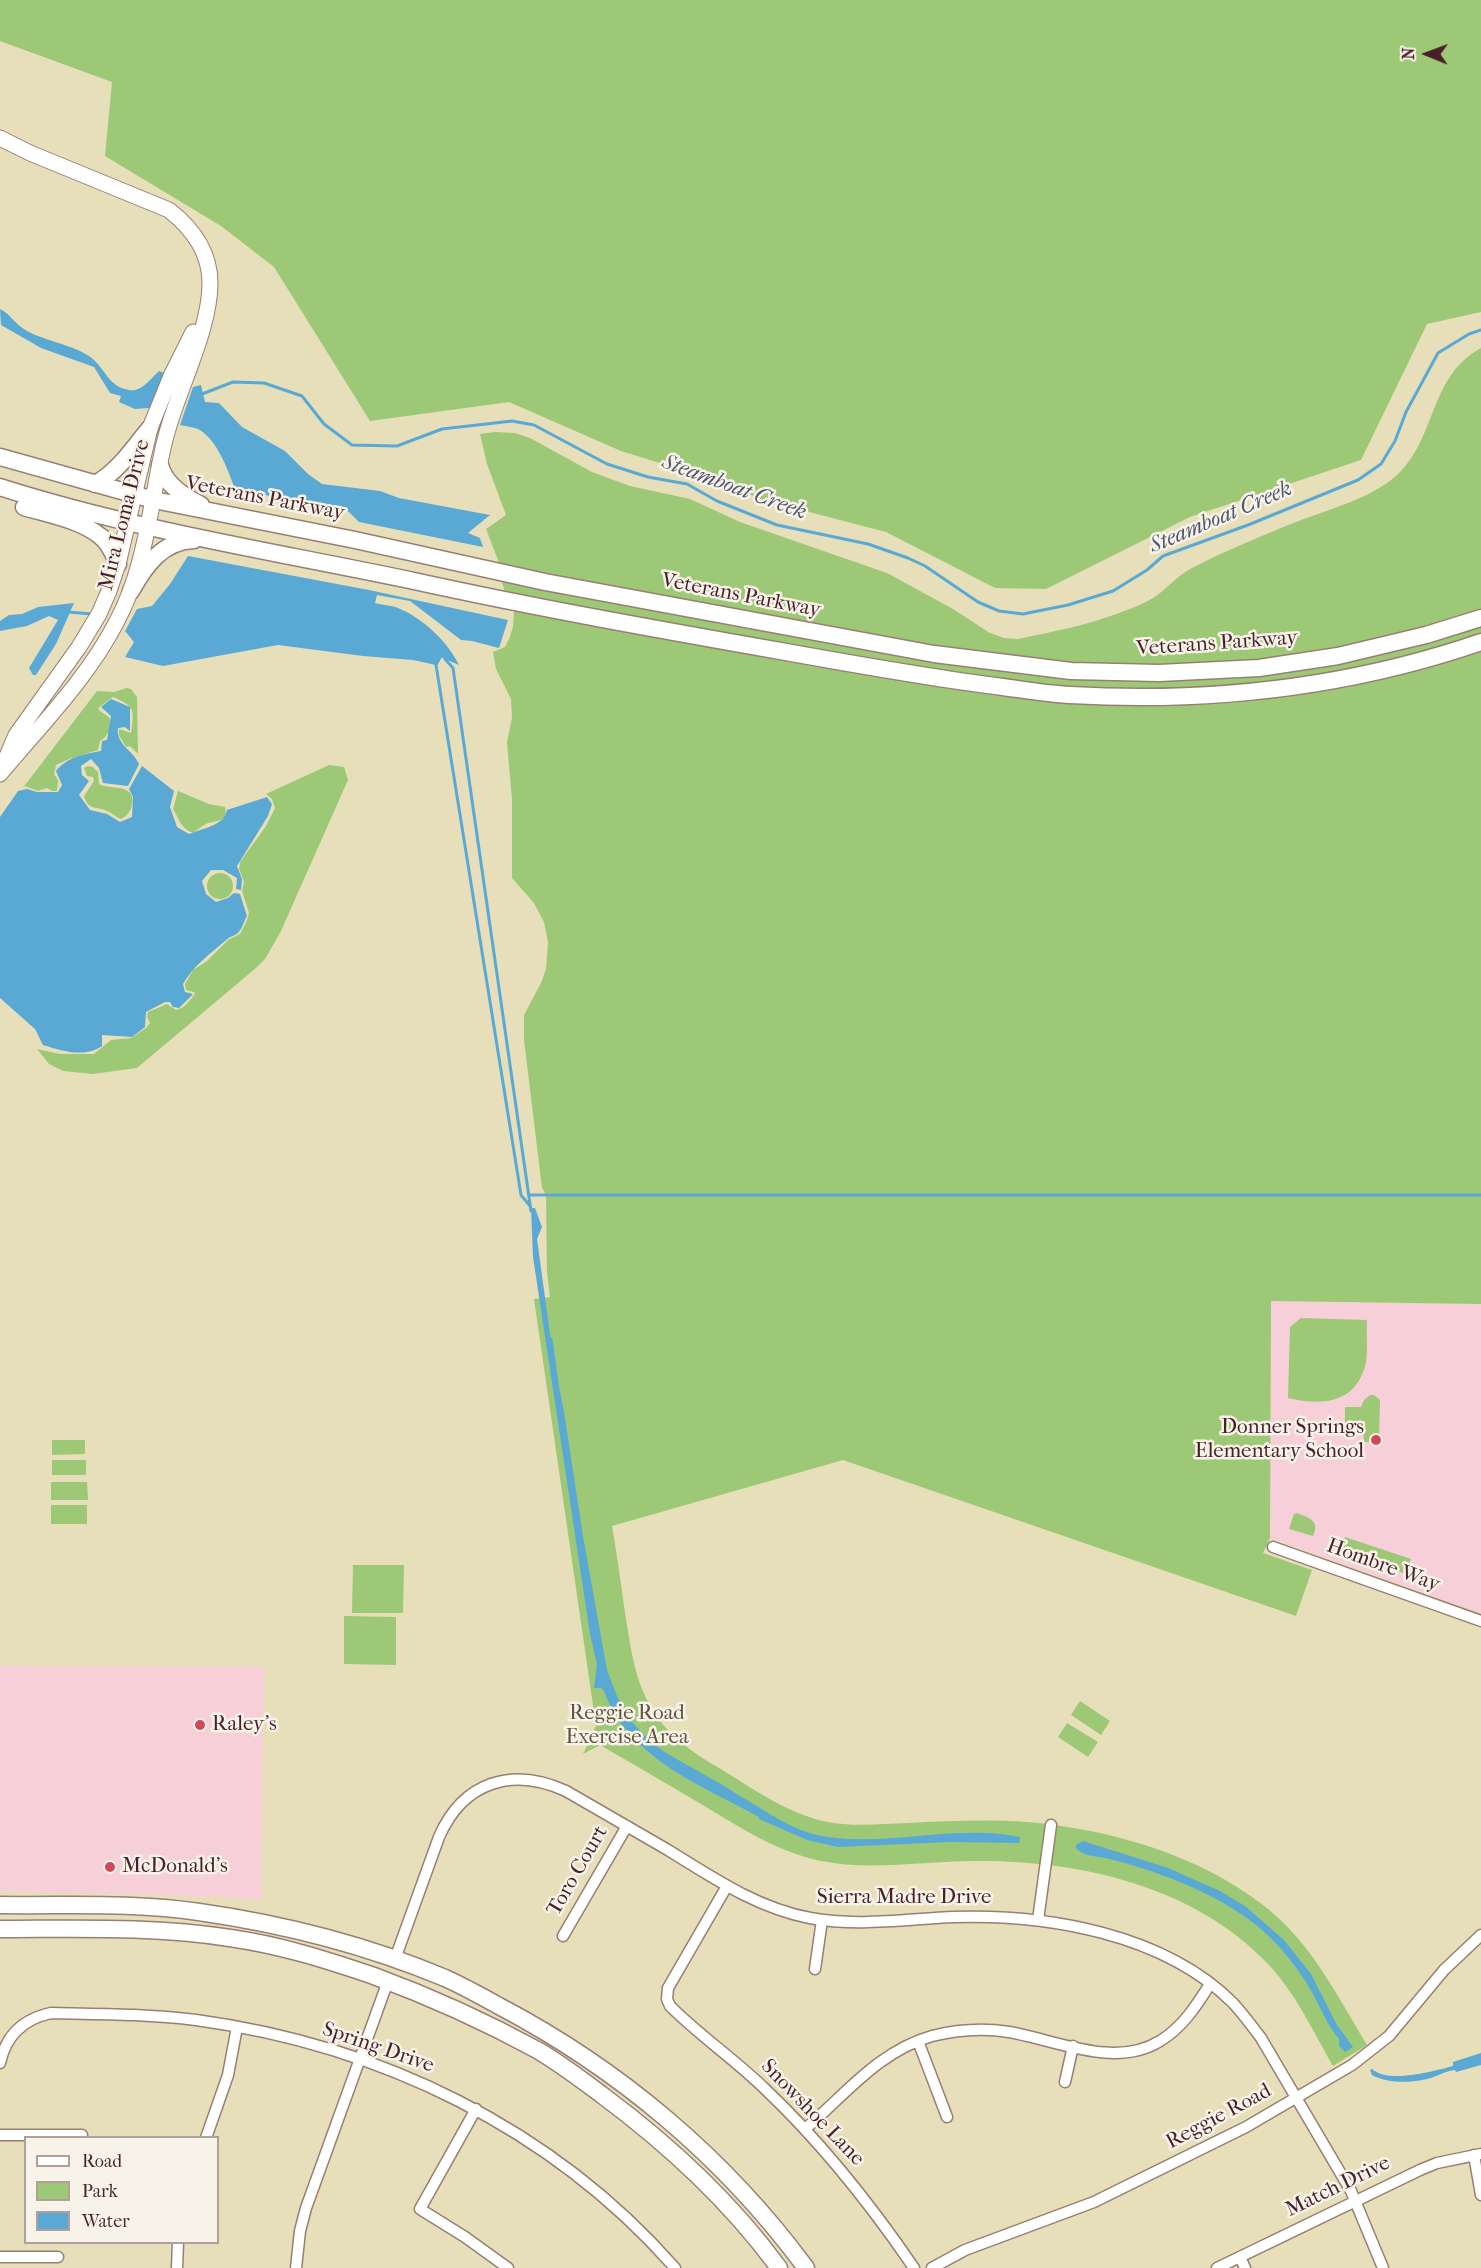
<!DOCTYPE html>
<html>
<head>
<meta charset="utf-8">
<style>
  body { margin:0 }
  #map { position:relative; width:1481px; height:2268px; overflow:hidden; background:#e7dfba; font-family:"IM FELL French Canon",serif }
  canvas { display:block }
  .legend { position:absolute; left:24px; top:2136px; width:195px; height:108px; box-sizing:border-box; background:#f7f3e8; border:2px solid #b29e9c; margin:0; padding:8px 10px; list-style:none; font-size:18px; color:#4a1f2b }
  .legend li { display:flex; align-items:center; gap:12px; height:30px }
  .legend b { width:30px; border:2px solid #b29e9c }
  .north { position:absolute; left:1397px; top:24px; width:60px; height:60px; -webkit-text-stroke:4px #f7f3e8; paint-order:stroke; rotate:271deg; font-size:16px; font-weight:700; line-height:24px; text-align:center; color:#4a1f2b }
  .north::after { content:''; display:block; margin:auto; width:21px; height:27px; background:#4a1f2b; clip-path:polygon(50% 0,100% 100%,50% 72%,0 100%) }
</style>
</head>
<body>
<div id="map">
<canvas width="1481" height="2268"></canvas>
<ul class="legend">
<li><b style="height:8px;background:#fff"></b>Road</li>
<li><b style="height:16px;background:#9dc976"></b>Park</li>
<li><b style="height:16px;background:#5aa9d4"></b>Water</li>
</ul>
<div class="north">N</div>
</div>
<script>
const c = document.querySelector('canvas').getContext('2d');
c.lineJoin = 'round';
function paint(path, color) {
  c.fillStyle = color;
  c.fill(path, 'evenodd');
}
function strokePath(path, color, width, dash) {
  c.strokeStyle = color;
  c.lineWidth = width;
  c.lineCap = dash ? 'butt' : 'round';
  c.setLineDash(dash || []);
  c.stroke(path);
}
function write(font, color, halo, rows, align = 'center') {
  c.font = font + ' "IM FELL French Canon",serif';
  c.lineWidth = 5;
  c.setLineDash([]);
  c.textBaseline = 'middle';
  c.strokeStyle = halo;
  c.fillStyle = color;
  for (const [text, x, y, turn = 0] of rows) {
    c.save();
    c.translate(x, y);
    c.rotate((+turn || 0) * Math.PI / 180);
    c.textAlign = isNaN(turn) ? turn : align;
    if (halo) c.strokeText(text, 0, 0);
    c.fillText(text, 0, 0);
    c.restore();
  }
}
const built = new Path2D(`
  M1271 1301 1481 1304V1613L1270 1538Z
  M0 1666 264 1667 261 1900 226 1897 0 1891Z`);
const green = new Path2D(`
  M0 0H1481V312L1427 324 1361 460 1190 517 1046 589 995 588 886 532 763 500 708 478 621 451 509 402 370 421 274 267 221 226 105 156 112 82 0 41Z
  M1481 348V1304L1271 1301 1270 1538 1263 1553 1312 1570 1296 1616 843 1460 612 1526C617 1555 621 1584 625 1613 630 1642 633 1671 646 1698 661 1732 693 1753 724 1771 753 1789 782 1809 815 1819 845 1828 877 1824 908 1823 947 1821 987 1819 1027 1822 1109 1829 1197 1854 1263 1905 1311 1942 1336 1994 1367 2045L1333 2066C1313 2031 1295 1992 1267 1963 1194 1886 1078 1860 975 1861 925 1861 869 1871 821 1861 778 1852 743 1829 706 1807 671 1786 636 1766 600 1745L583 1754 596 1726 534 1299 550 1297 547 1273 546 1195 542 1188 524 1040V1015L541 983 546 969 548 942 544 922 534 903 512 878V800L507 742 512 718 511 699 496 669 493 652 505 647 509 639 513 627 514 611 505 592 500 576 498 560 486 529 506 515 487 464 480 434 495 432 515 433 530 438 592 472 630 486 690 499 740 522 887 573 953 609 990 633 1004 638 1018 639C1052 632 1087 625 1119 613 1133 608 1149 602 1160 593 1171 584 1179 575 1192 568 1225 551 1261 536 1296 522 1329 509 1377 497 1401 471 1437 433 1430 376 1481 348Z
  M127 688 131 689 137 697 138 754 130 746 126 747 119 735V729L131 733C135 709 134 706 113 697L98 708 100 711 110 718C111 727 109 736 100 741L98 750 69 759 56 765 54 774 58 780 57 791H52L47 788 38 791 25 786 22 789 97 691 114 692Z
  M329 765 344 767 348 780 281 931 265 959 256 968 137 1068 93 1074 63 1071 49 1064 37 1049 60 1054H94L111 1040 131 1038 146 1028 150 1023 147 1017 148 1012 167 1004 176 1010C185 1008 189 1001 195 994L194 992 186 990 185 984 193 970 207 961 228 940 240 934 247 920 249 913 242 891 244 882 239 869 240 862 266 826 275 808 272 799 266 794Z
  M88 766 93 767 98 772 99 784C109 790 136 783 132 804 131 811 127 816 121 819 116 817 112 813 107 811 97 806 88 811 84 796L94 781 93 777 87 776 84 768Z
  M178 791 209 804 225 807C229 823 215 820 206 824 201 826 198 830 193 833 180 828 180 820 173 809Z
  M207 886a13 13 0 1 1 26 0a13 13 0 1 1-26 0Z
  M1301 1318 1367 1320C1366 1333 1368 1349 1366 1362 1357 1404 1322 1406 1288 1398L1290 1327Z
  M1370 1395H1374L1380 1400 1379 1442H1364L1363 1430H1348L1345 1423V1407H1361L1364 1400Z
  M52 1440H85V1454L52 1455Z
  M86 1460V1475H52V1460Z
  M51 1482H87L88 1500H51Z
  M51 1505H87V1524H51Z
  M1297 1513C1310 1518 1320 1521 1313 1536L1289 1529 1294 1514Z
  M1345 1537 1411 1559 1406 1574 1340 1551Z
  M353 1565H404L403 1613H352Z
  M344 1616 396 1617V1665L344 1664Z
  M1080 1701 1110 1721 1101 1735 1071 1715Z
  M1067 1723 1098 1742 1088 1757 1058 1737Z`);
const water = new Path2D(`
  M0 309C10 314 13 321 21 327 38 340 69 343 89 356 106 368 107 386 129 390 141 393 151 378 159 371L174 377 159 419 149 408 135 409 119 402 121 396 110 393 94 367 41 348 1 325Z
  M201 385 205 402 219 403 242 427 285 451 308 474 322 484 380 491 399 498 490 515 468 533 480 538 483 547 359 522 349 512 235 489C228 470 217 439 198 429 193 427 185 426 180 425L193 387Z
  M188 556 369 590 508 620 499 648 472 641 461 640 410 601 377 595 375 603C382 605 391 605 398 608 424 619 447 641 459 665L440 657 436 665 413 660 363 656 278 645 163 666 125 657 134 642 125 631 137 609 152 606 170 584Z
  M74 603 56 644 36 675H33L29 668 58 620 49 616 27 626 0 631V621L9 615 22 614 38 607Z
  M111 699 130 707V731L125 727 118 728C116 745 133 750 139 764L128 786 103 783 99 768 91 759 81 766 82 775 89 781 79 795 90 810 107 814 120 822 132 817 133 797 129 789 142 766 174 791 170 807 177 827 189 834C203 828 224 826 227 810L267 797 272 804 268 816 237 866 242 879 241 890 236 889 237 878 223 870H211L202 881 206 894 216 902 228 898 234 893 240 894 247 916C244 921 242 929 238 933 234 936 229 937 226 940 210 954 193 966 183 984L185 992 193 994 179 1008 173 1007 170 1002H165L146 1012 145 1027 132 1037 102 1035V1046C85 1058 62 1051 43 1045L35 1029 0 998V817L18 791 27 789 37 792H58L62 785 56 771C67 757 84 754 101 751L102 741 107 740 111 716 101 707Z
  M531 1208H535L542 1227 537 1239 553 1356 564 1412 583 1536 607 1670 617 1696 629 1719 651 1742 666 1753C692 1768 717 1781 742 1797 769 1813 796 1833 828 1837 892 1846 957 1824 1020 1837L1019 1843 951 1842 838 1847 807 1840 759 1819V1817C701 1785 628 1758 604 1691L601 1688H594L597 1664 590 1634 533 1257Z
  M1083 1841 1168 1868 1220 1891 1245 1906 1284 1940 1311 1974 1337 2025 1353 2047 1345 2052 1339 2046V2039C1327 2025 1321 2008 1312 1992 1294 1961 1270 1933 1241 1914 1205 1889 1153 1870 1110 1859 1099 1856 1083 1857 1076 1848V1845Z
  M1481 2053V2065L1456 2072 1455 2070C1446 2071 1439 2075 1431 2078 1414 2083 1388 2084 1372 2075L1370 2070 1372 2069C1388 2084 1434 2071 1453 2066V2062Z`);
const stream = new Path2D(`
  M202 394 233 382 264 383 302 396 324 424 352 445 397 446 442 429 512 421 534 425 607 464 648 477 687 484 717 501 777 525 868 544 908 558 925 566 978 602 999 611 1023 614 1068 605 1113 591 1147 570 1163 556 1248 525 1358 480 1381 464 1395 441 1406 412 1438 353 1469 334 1481 330
  M68 612 92 614
  M440 657 436 665 521 1195 530 1206
  M445 659 453 668 531 1211
  M529 1195H1481
  M551 1339 557 1383`);
const street = new Path2D(`
  M1273 1547 1481 1621
  M727 1886 668 1988 667 1999 670 2006C699 2035 734 2059 764 2088 821 2142 869 2202 914 2268
  M1038 1920 1051 1825
  M563 1936 627 1826
  M395 1959 439 1837C463 1782 512 1766 566 1791 600 1811 634 1830 668 1850 713 1878 757 1908 810 1918 857 1927 907 1919 954 1917 1048 1914 1164 1934 1233 2003 1243 2014 1252 2026 1261 2038L1351 2191 1383 2268
  M815 1969 822 1920
  M918 2041 947 2117
  M0 2063C6 2035 23 2019 51 2013 99 2014 148 2014 196 2020 380 2045 552 2128 675 2268
  M1065 2082 1073 2046
  M476 2109 420 2209 465 2237 508 2268
  M805 2129C846 2094 879 2051 932 2036 956 2030 984 2028 1009 2032 1056 2040 1115 2069 1160 2041 1182 2028 1197 2005 1210 1984
  M0 2135H82
  M206 2138 228 2075 237 2027
  M1474 2155 1481 2195
  M0 2257H58
  M1240 2257 1245 2268
  M177 2268 178 2242
  M296 2268 300 2231 306 2208 388 1981
  M932 2268 965 2250 1094 2202 1246 2127 1352 2065 1389 2036 1444 1970 1481 1935
  M1217 2268 1420 2170 1437 2163 1481 2154`);
const secondary = new Path2D(`
  M0 138 30 153 169 210C192 228 210 252 210 283 210 333 175 394 164 444 150 504 146 568 116 623 87 679 40 726 0 774
  M5 761 16 735 79 647 99 614 109 591 118 564 150 428 171 376 193 332`);
const primary = new Path2D(`
  M0 457 154 500 355 540 545 582 934 654 1071 671 1159 673 1259 668 1338 656 1426 635 1481 618
  M160 465C165 485 184 496 201 505
  M95 484C118 472 133 448 150 428
  M0 487C135 530 276 552 414 581 537 608 661 630 786 652 858 665 930 678 1003 687 1025 690 1048 694 1070 695 1209 703 1350 687 1481 642
  M24 507C47 514 81 520 100 536 109 542 114 555 118 564
  M131 591C145 566 162 541 194 540
  M0 1905C66 1906 134 1902 199 1912 283 1924 366 1945 445 1978 463 1986 481 1996 499 2006 619 2069 725 2158 806 2268
  M0 1929C77 1929 154 1926 230 1938 280 1945 327 1960 374 1976 431 1997 486 2022 539 2051 561 2064 582 2080 602 2095 668 2144 730 2201 779 2268`);
const markers = [
  [1376,1440,6,"#d1495b"],
  [200,1725,6,"#d1495b"],
  [110,1867,6,"#d1495b"]
];
const streetNames = [
  ["Veterans Parkway",265,499,11],
  ["Mira Loma Drive",125,515,-76],
  ["Veterans Parkway",741,596,11],
  ["Veterans Parkway",1217,644,-4],
  ["Hombre Way",1383,1566,20],
  ["Toro Court",578,1871,-60],
  ["Sierra Madre Drive",904,1898],
  ["Spring Drive",378,2048,19],
  ["Snowshoe Lane",812,2113,46],
  ["Reggie Road",1219,2117,-28],
  ["Match Drive",1338,2187,-26]
];
const poiNames = [
  ["Donner Springs",1364,1428,"right"],
  ["Elementary School",1364,1452,"right"],
  ["Raley's",212,1725],
  ["McDonald's",122,1867]
];
const parkNames = [
  ["Reggie Road",627,1714],
  ["Exercise Area",627,1738]
];
const waterNames = [
  ["Steamboat Creek",734,488,20],
  ["Steamboat Creek",1221,518,-23]
];
paint(built, '#f6cfd8');
paint(green, '#9dc976');
paint(water, '#5aa9d4');
strokePath(stream, '#5aa9d4', 3);
strokePath(street, '#987f72', 13);
strokePath(secondary, '#987f72', 17);
strokePath(primary, '#987f72', 19);
strokePath(street, '#fff', 10);
strokePath(secondary, '#fff', 15);
strokePath(primary, '#fff', 16);
for (const [x, y, r, color] of markers) {
  const dot = new Path2D();
  dot.arc(x, y, r, 0, 2 * Math.PI);
  c.fillStyle = color;
  c.fill(dot);
  strokePath(dot, '#f7f3e8', 2);
}
write('21px', '#4a1f2b', '#f7f3e8', streetNames);
write('21px', '#4a1f2b', '#f7f3e8', poiNames, 'left');
write('21px', '#635242', '#f7f3e8', parkNames);
write('italic 22px', '#50566f', '#f7f3e8', waterNames);
</script>
</body>
</html>
